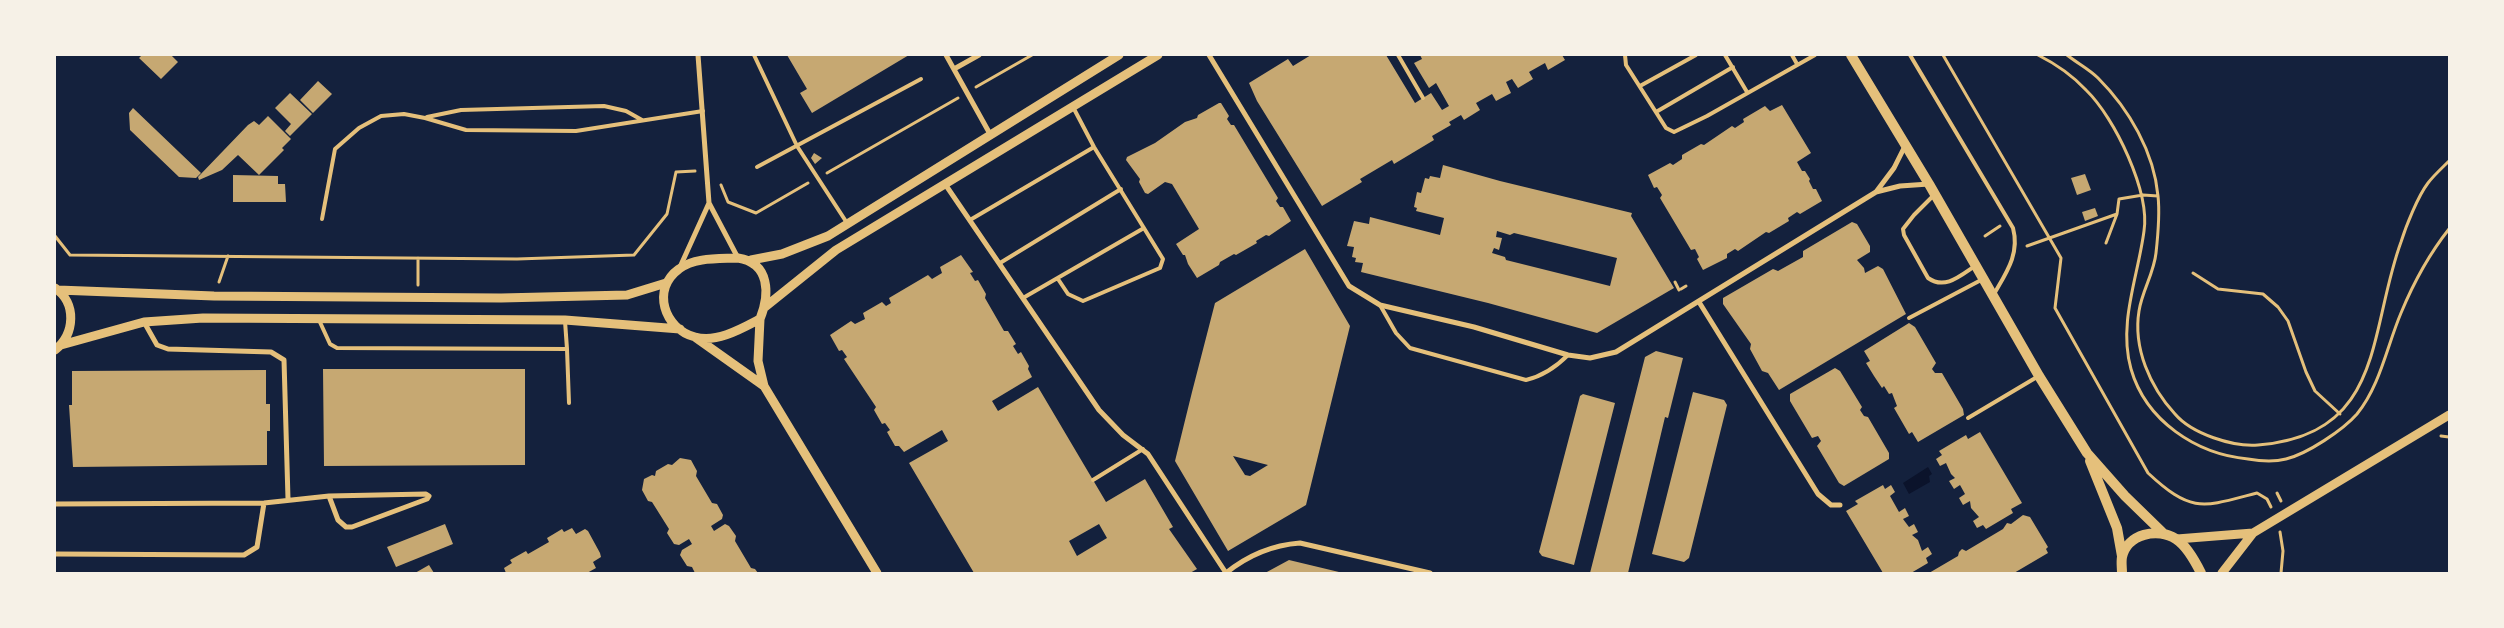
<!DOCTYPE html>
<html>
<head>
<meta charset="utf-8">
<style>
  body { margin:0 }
  #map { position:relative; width:2504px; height:628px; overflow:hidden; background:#14213d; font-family:Rubik,sans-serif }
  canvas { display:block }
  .frame { position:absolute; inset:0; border:56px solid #f6f1e7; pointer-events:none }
</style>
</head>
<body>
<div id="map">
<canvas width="2504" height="628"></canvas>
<div class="frame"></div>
</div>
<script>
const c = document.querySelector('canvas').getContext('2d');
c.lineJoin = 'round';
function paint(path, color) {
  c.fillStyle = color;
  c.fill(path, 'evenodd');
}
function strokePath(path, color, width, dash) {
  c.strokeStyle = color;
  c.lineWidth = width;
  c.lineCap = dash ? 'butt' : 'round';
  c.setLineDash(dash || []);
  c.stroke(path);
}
const water = new Path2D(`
  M1928 467 1932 474 1929 476 1930 482 1909 494 1903 483Z`);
const building = new Path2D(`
  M142 55H171L178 62 161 79 139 58Z
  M787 55H909L812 113 800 93 807 89Z
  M1311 55H1386L1415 103 1431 93 1442 110 1449 106 1436 83 1429 88 1414 63 1422 59 1420 55H1562L1565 60 1548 70 1545 63 1529 72 1533 79 1518 88 1512 79 1506 82 1511 93 1496 101 1492 94 1476 103 1480 110 1464 120 1461 115 1449 122 1451 125 1432 136 1434 140 1394 164 1392 160 1360 179 1362 182 1322 206 1257 101 1249 83 1288 59 1293 66Z
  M318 81 332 94 313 113 300 100Z
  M290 93 312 114 290 136 285 131 291 124 275 108Z
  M1219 103H1221L1229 116 1227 119 1231 125H1234L1278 198 1276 201 1280 207H1283L1291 221 1269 236 1266 235 1256 241 1257 243 1236 255 1234 254 1220 262 1219 265 1197 278 1188 264 1185 255H1183L1176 244 1199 229 1172 184 1165 182 1148 194 1145 193 1139 182 1140 179 1126 160 1127 157 1155 143 1185 122 1197 118 1198 115Z
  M1782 105 1811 153 1797 162 1802 171H1805L1810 179 1809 181 1813 189H1816L1822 201 1800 214 1797 212 1788 218 1789 221 1769 233 1766 232 1738 251 1735 249 1727 254V258L1703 270 1697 259 1699 257 1695 249 1691 250 1660 198 1662 195 1657 187 1654 188 1648 175 1670 163 1673 165 1682 159V155L1701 144 1704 145 1732 126 1735 128 1744 122 1743 119 1765 106 1770 111Z
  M133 108 201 173 196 178 179 177 130 130 129 113Z
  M268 116 291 139 282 148 284 150 259 175 238 155 222 170 199 180 198 177 248 125 254 121 259 125Z
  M814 153 822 158 815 164 811 158Z
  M1443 165 1500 181 1632 213 1631 216 1674 288 1597 333 1488 303 1361 272 1363 263 1355 262 1356 258 1352 257 1354 247 1347 246 1354 221 1369 224 1370 217 1440 235 1444 218 1416 211 1417 208 1414 207 1417 192 1421 193 1425 178 1429 179 1430 176 1440 178ZM1497 231 1510 235 1514 233 1617 258 1610 286 1506 260 1505 257 1492 253 1494 248 1499 250 1502 238 1496 237Z
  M2085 174 2091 190 2077 195 2071 178Z
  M233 175 278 176V184H285L286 202H233Z
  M2095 208 2098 216 2085 221 2082 212Z
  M1852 222 1857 224 1870 246V252L1857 260 1864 268 1865 273 1878 266 1883 269 1906 314 1779 390 1768 373 1762 371 1750 349 1751 344 1723 304V298L1773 269 1778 271 1803 257V251Z
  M1305 249 1350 326 1306 505 1228 551 1175 461 1192 392 1215 303ZM1233 456 1268 465 1250 476 1245 475Z
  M961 255 973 272 970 273 975 281 978 280 986 294 985 298 1004 331H1008L1016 344 1013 346 1018 354 1021 352 1029 366 1028 369 1032 377 992 401 998 411 1038 387 1106 502 1145 479 1173 527 1169 529 1197 569 1190 573H974L909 463 948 441 942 430 904 452 899 446H895L887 432 890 430 885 423 882 424 874 410 876 407 844 359 847 357 842 350 839 351 830 335 851 321 855 324 865 319 863 313 882 302 886 306 891 303 889 298 928 275 932 279 942 273 940 267ZM1099 524 1107 538 1077 556 1069 541Z
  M1909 323 1915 327 1936 363 1932 369 1935 373H1942L1963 409 1964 415 1918 442 1912 432 1909 434 1894 408 1897 406 1892 393 1889 394 1884 386 1882 388 1874 376 1866 363 1870 361 1864 351Z
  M1656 351 1683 358 1668 418 1665 417 1628 573H1590L1644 361 1645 357Z
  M1835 368 1840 371 1862 407 1860 410 1864 416 1868 417 1889 453V459L1844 486 1839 483 1817 446 1821 441 1818 436 1812 438 1790 401V394Z
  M323 369H525V465L324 466Z
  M266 370V404H270V431H267V465L73 467 69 405H72V371Z
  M1693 392 1724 400 1727 405 1689 558 1684 562 1652 554Z
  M1583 394 1615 403 1574 565 1542 556 1539 552 1580 396Z
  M1980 432 2022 503 2011 509 2013 513 1986 529 1983 525 1977 528 1973 521 1979 517 1971 508 1970 501 1963 505 1959 498 1965 494 1960 485 1954 489 1949 481 1955 478 1951 474 1946 463 1940 466 1936 459 1942 455 1939 451 1966 435 1968 439Z
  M680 458 691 460 697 471 696 476 712 503 717 504 723 515 722 519 711 526 714 531 725 524 729 526 736 536 735 541 751 568 755 569 758 573H695L692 567 687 566 680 555 682 550 692 544 689 539 679 545 674 544 667 533 669 529 652 502 648 501 642 490 644 479 652 475 655 476 656 471 668 464 672 465Z
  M1883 485 1885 489 1891 485 1895 492 1890 496 1899 512 1905 508 1909 516 1903 519 1909 527 1914 524 1918 532 1912 535 1918 540 1922 551 1928 547 1932 554 1926 558 1928 563 1911 573H1883L1846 511 1858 504 1855 501Z
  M2023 515 2030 517 2048 547 2046 549 2048 553 2014 573H1929L1958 556 1959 552 1962 549 1966 551 2003 529 2007 523 2011 524Z
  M445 524 453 544 396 567 387 547Z
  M572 528 576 534 585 529 588 531 600 553 601 557 593 562 596 568 587 573H506L504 568 512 563 510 560 526 551 528 554 549 542 547 538 562 529 564 532Z
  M1289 560 1339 572V573H1265Z
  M429 565 434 573H415Z`);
const path = new Path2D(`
  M1943 55 2061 258 2055 308 2148 473C2192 514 2203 507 2257 493L2267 499 2271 507
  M2038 55C2056 64 2072 75 2086 90 2115 118 2150 192 2144 231 2138 277 2118 323 2131 369 2146 421 2196 454 2248 459 2260 461 2274 462 2286 459 2307 454 2343 430 2357 414 2380 386 2387 346 2401 313 2413 284 2430 253 2449 229
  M2067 55C2077 63 2089 69 2098 78 2129 109 2154 152 2158 196 2160 214 2158 235 2156 253 2154 273 2142 291 2139 311 2133 348 2150 387 2175 414 2192 434 2233 447 2258 445 2385 435 2368 332 2401 242 2406 226 2418 196 2428 183 2434 175 2442 168 2449 161
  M976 87 1032 55
  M827 173 958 98
  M721 185 728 202 756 213 808 183
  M55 236 70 255 517 259 634 255 667 214 676 172 695 171
  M1985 236 2000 226
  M2106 243 2117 214
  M2027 246 2117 214 2119 199 2143 195 2158 196
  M2193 273 2218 289 2263 294 2278 307 2288 321 2306 372 2315 391 2340 414
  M219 282 228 256
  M1675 282 1679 290
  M418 285V258
  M1681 289 1686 286
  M2441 436 2449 437
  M2277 493 2281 501
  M2280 532 2283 551 2281 573`);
const service = new Path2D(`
  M754 55 797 146 847 223
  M1398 55 1423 98
  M1625 55 1626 65 1666 128 1674 132 1707 116 1815 55
  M1725 55 1747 92
  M1792 55 1797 64
  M1910 55 2013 228C2020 254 2006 273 1994 294
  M1640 86 1696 55
  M1656 112 1733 67
  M427 117 461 110 604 106 626 111 642 120
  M757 167 921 79
  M1933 196 1914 215 1903 229 1904 235 1928 278C1945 290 1960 276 1975 266
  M322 219 335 149 359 128 381 116 404 114 425 118 466 130 576 131 703 111
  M970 220 1094 147
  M1000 263 1121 189
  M1058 279 1068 294 1083 301 1160 268 1163 259 1094 147 1073 107
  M1023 298 1144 228
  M1380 305 1396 333 1410 348 1526 380C1543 376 1556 367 1568 355
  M1909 318 1983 279
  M319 320 330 344 337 348 567 349 565 321
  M567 349 569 403
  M1968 418 2037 377
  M1093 480 1143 449`);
const minor = new Path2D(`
  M698 55 709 203 738 258
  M946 55 990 134
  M1209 55 1349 286 1380 305 1474 327 1568 355 1590 358 1616 352 1876 192 1900 186 1929 184
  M954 69 979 55
  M945 184 1099 410 1123 435 1148 454 1226 573
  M1876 192 1894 168 1905 146
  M680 267 709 203
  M1699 302 1818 494 1831 505H1840
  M144 322 157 345 168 349 271 352 284 360 288 499
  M55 504 264 503 329 496 426 494 429 496 427 499 352 527H346L338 520 329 496
  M55 554 244 555 257 547 264 503
  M1226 573C1247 556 1273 545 1300 543L1430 573`);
const tertiary = new Path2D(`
  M738 258C770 263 770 294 760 319 741 329 717 343 695 337 664 329 651 289 679 269 695 257 719 259 738 258Z
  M751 260 782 254 828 236 1119 55
  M58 290 214 296 501 298 627 295 666 283
  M765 307 836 250 1158 55
  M760 319 758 361 764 386 877 573
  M695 337 764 386
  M61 345 144 322 203 318 565 320 680 329
  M55 350C75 334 77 303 55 288
  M2177 539 2253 533
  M2222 573 2253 533 2449 415`);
const secondary = new Path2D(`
  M1851 55 1929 184 2039 376 2087 453 2125 496 2162 532
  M2090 461 2117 528 2122 556
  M2122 573C2122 568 2121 562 2122 557 2127 534 2158 527 2176 539 2187 546 2195 561 2201 573`);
paint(water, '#0b132b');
paint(building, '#c6a872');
strokePath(path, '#e5c07b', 3);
strokePath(service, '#e5c07b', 4);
strokePath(minor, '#e5c07b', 5);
strokePath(tertiary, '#e5c07b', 9);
strokePath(secondary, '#e5c07b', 10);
</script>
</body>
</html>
